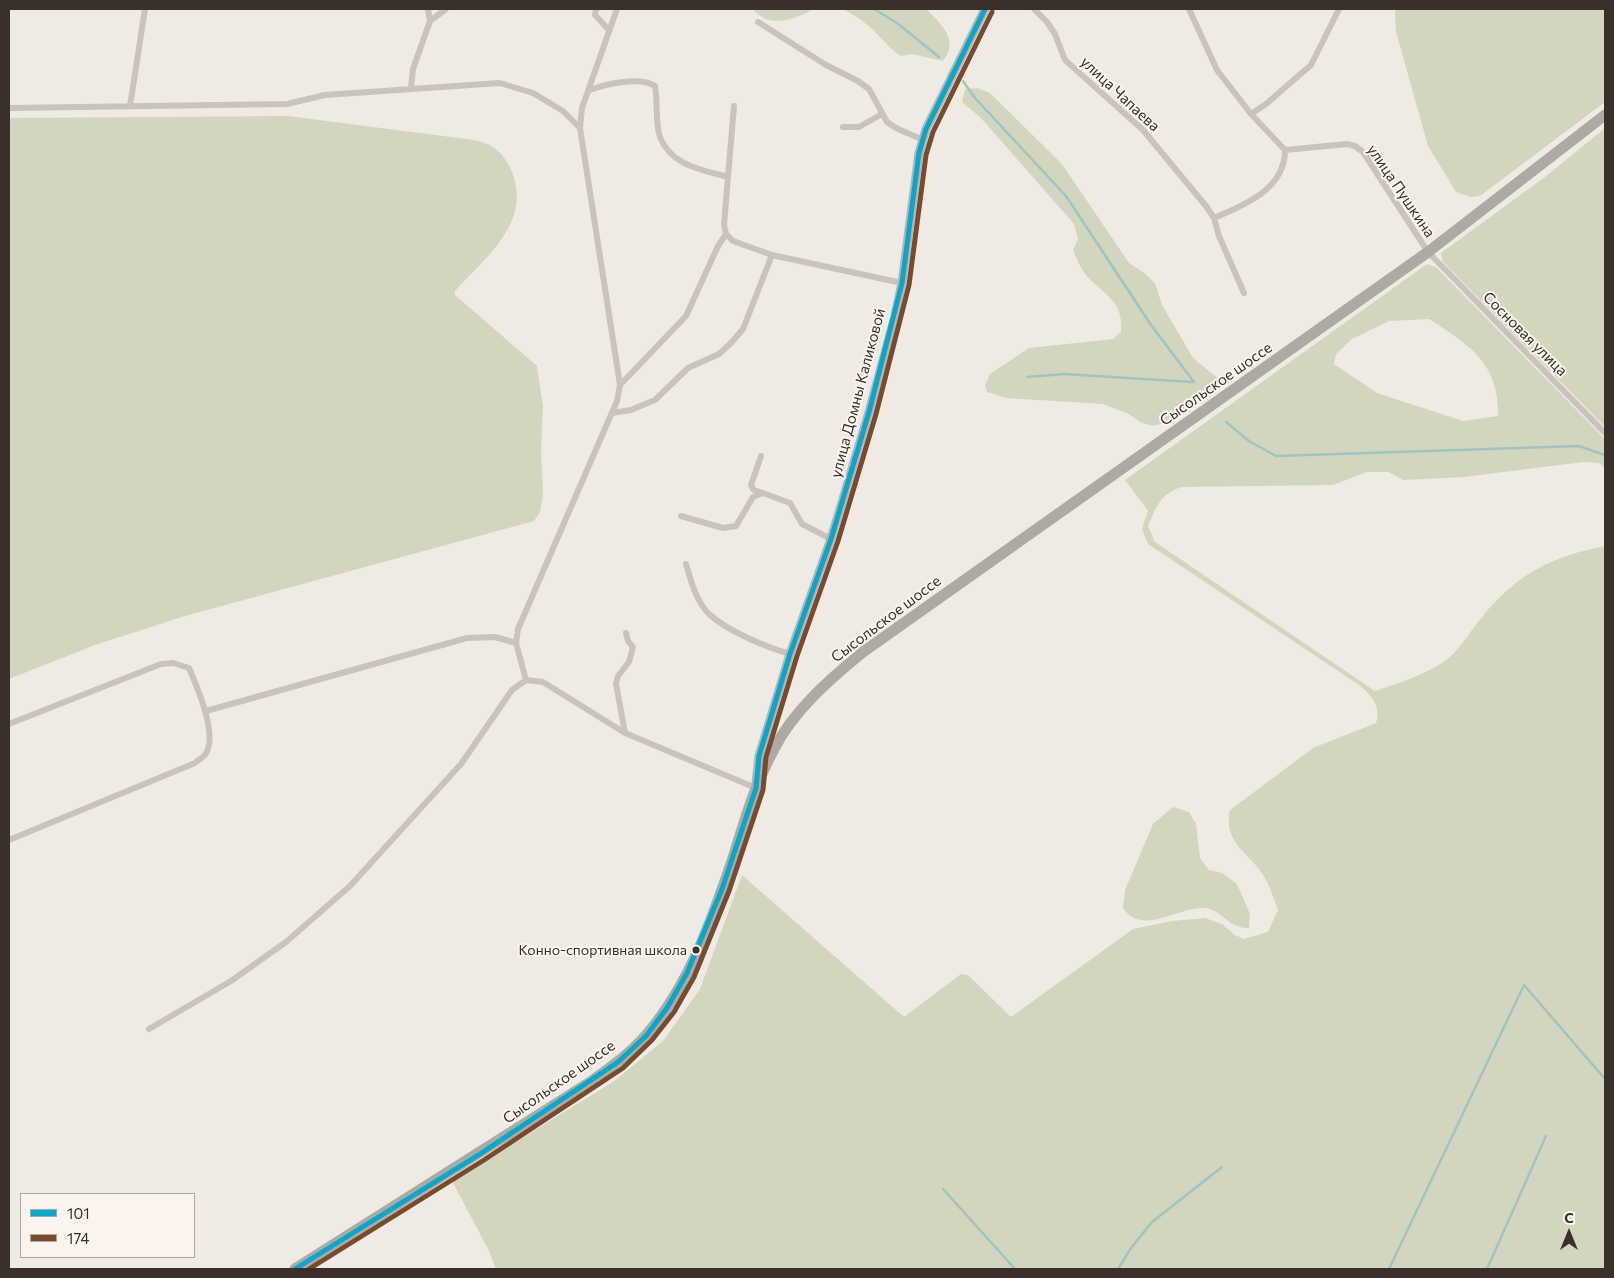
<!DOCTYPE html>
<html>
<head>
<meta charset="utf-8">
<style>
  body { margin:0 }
  #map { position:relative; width:1614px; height:1278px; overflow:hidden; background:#f0eae4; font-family:Commissioner,sans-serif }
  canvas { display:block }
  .frame { position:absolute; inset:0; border:10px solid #3b2f2a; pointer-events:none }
  .legend { position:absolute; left:20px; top:1193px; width:175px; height:65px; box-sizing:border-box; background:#fbf4ed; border:1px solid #aea59f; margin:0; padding:6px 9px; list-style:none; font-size:15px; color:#3b2f2a }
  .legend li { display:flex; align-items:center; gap:10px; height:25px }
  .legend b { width:25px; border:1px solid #aea59f }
  .north { position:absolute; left:1544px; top:1208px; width:50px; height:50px; -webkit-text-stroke:4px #fbf4ed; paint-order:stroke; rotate:0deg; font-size:14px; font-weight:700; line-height:20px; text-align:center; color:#3b2f2a }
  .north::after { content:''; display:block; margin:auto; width:18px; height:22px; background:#3b2f2a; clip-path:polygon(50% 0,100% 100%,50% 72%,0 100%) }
</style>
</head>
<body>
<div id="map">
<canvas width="1614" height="1278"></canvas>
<div class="frame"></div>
<ul class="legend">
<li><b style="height:6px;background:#00a9ce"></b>101</li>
<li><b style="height:6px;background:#7a4b2a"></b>174</li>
</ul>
<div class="north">С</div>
</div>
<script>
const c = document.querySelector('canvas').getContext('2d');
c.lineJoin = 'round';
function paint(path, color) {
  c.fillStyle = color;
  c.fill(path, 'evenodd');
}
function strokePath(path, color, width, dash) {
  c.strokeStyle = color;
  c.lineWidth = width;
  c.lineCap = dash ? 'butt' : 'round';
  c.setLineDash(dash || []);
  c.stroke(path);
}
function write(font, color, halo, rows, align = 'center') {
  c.font = font + ' Commissioner,sans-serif';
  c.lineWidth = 4;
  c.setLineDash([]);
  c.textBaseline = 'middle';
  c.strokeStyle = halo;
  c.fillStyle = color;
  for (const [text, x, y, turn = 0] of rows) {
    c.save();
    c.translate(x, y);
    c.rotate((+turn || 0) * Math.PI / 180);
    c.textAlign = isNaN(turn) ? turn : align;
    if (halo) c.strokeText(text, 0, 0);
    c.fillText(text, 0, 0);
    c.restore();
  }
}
const green = new Path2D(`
  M753 9H813C795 20 768 29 753 9Z
  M843 9H926C941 24 960 40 943 61L912 54 901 56C891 50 886 43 878 35 868 24 856 16 843 9Z
  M1395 9H1605V102L1480 196 1471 197 1456 192 1428 146 1396 32Z
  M978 88 990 93 1062 164 1129 263 1143 272 1155 283 1162 305 1193 358 1220 380 1215 388 1165 423 1153 426 1140 422 1127 413 1103 404 1006 398 987 392 985 386 990 374 1029 348 1113 339 1121 332C1124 300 1104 296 1086 275 1080 268 1077 259 1073 250L1078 239 1074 224 980 117 962 102 965 89Z
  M288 116 474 140C494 144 504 153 512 172 532 223 485 258 455 291V295L537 366 543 407 541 449 543 495 540 512 534 521 185 616 95 645 9 679V118Z
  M1605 128V427L1443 262 1441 253 1545 177Z
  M1427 264 1437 268 1605 439V468L1599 463 1583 462 1464 477 1403 480 1388 472H1367L1333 485 1182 487C1160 494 1157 506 1148 526L1155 542 1375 691C1399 683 1424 675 1445 661 1459 651 1471 630 1482 617 1518 573 1551 557 1605 546V1269H496L489 1251 452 1181 613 1082 663 1041 700 989 742 875 904 1017 961 974 968 975 1011 1017 1133 929 1172 921 1205 918 1222 924 1235 935 1244 939 1268 932 1278 910C1274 900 1271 889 1266 880 1253 854 1222 845 1230 810L1313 748 1376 723C1382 707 1371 695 1359 685L1148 544 1142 529 1148 511 1125 480ZM1429 319C1469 345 1499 362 1498 416L1463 421 1377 393 1334 364 1336 354 1352 339 1389 321Z
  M1173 807 1189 812 1196 824 1200 858 1209 870 1222 873 1237 884 1250 914 1249 928C1228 929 1223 910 1205 908 1178 906 1143 937 1123 908L1125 890 1153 824Z`);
const stream = new Path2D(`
  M874 9 897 23 939 57
  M963 81 975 98 1066 196 1151 325 1194 382
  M1027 377 1064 374 1192 382
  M1226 422 1249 441 1276 456 1579 446 1605 455
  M943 1189 1015 1269
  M1118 1269 1131 1248 1152 1222 1222 1167
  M1389 1269 1524 985 1605 1079
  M1487 1269 1546 1136`);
const street = new Path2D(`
  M596 9 595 15 608 29
  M1034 9 1047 22 1055 34 1065 60 1143 130 1206 206 1214 218 1219 236 1244 293
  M1189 9 1217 70 1251 114 1285 150 1347 144 1355 146 1363 152 1428 252 1605 433
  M430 21 446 9
  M758 22 826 65 858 81 869 89 887 122 896 128 923 140
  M411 88 413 69 430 21 428 9
  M590 90C606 84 640 76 655 86 658 101 655 124 660 137 671 166 703 170 728 177
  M130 106 145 9
  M734 106 724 225 726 234 733 241 772 255 902 283
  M9 108 287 104 325 95 500 83 533 93 563 111 580 128
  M1251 114 1266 104 1311 65 1339 9
  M843 127H859L882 114
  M1214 218C1245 205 1285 189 1285 150
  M620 385 686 316 718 246 726 234
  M612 413 631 410 655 400 688 368 719 354 731 343 743 329 772 255
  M761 456 751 485 754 490 763 493
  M681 516 723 528 736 526 753 497 763 493 790 503 802 524 831 539
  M686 564C691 581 696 601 709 614 727 631 766 647 790 654
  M526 680 516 643 518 629 617 401 620 385 580 128 582 108 617 9
  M206 711 467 638 495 637 516 643
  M9 724 161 664 173 663 189 668C197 687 220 738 204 756 202 758 198 760 195 763L9 840
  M625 733 616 684 618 676 629 662 633 647 628 641 626 633
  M149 1029 231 981 286 942 350 886 461 764 512 690 526 680 543 682 625 733 756 788`);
const secondary = new Path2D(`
  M756 783 759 756 790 654 831 539 869 412 895 316 902 283 919 153 926 129 985 9`);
const highway = new Path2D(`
  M295 1269 589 1083C610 1068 630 1054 647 1034 690 984 713 917 734 855 745 819 756 782 774 749 794 710 830 679 863 652L1428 252 1605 115`);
const bus1 = new Path2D(`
  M295 1269 480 1154 618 1062 646 1036 667 1008 687 973 722 889 756 788 759 756 790 654 831 539 869 412 902 283 919 153 926 129 985 9`);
const bus2 = new Path2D(`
  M309 1269 484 1160 623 1068 652 1040 674 1012 694 977 729 891 763 790 766 757 797 656 838 541 876 414 909 285 926 155 933 132 992 12`);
const markers = [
  [696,950,4.5,"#3b2f2a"]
];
const busNames = [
  ["Конно-спортивная школа",687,950]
];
const streetNames = [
  ["улица Чапаева",1120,94,43],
  ["улица Пушкина",1401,191,56],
  ["Сосновая улица",1525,334,45],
  ["Сысольское шоссе",1216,384,-35],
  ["улица Домны Каликовой",858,393,-75],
  ["Сысольское шоссе",886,619,-37],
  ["Сысольское шоссе",559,1082,-35]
];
paint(green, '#d2d6be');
strokePath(stream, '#a0c4c1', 2.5);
strokePath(street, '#c9c2bd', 6);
strokePath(secondary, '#bab2ae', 9);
strokePath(highway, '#afa9a3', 11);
strokePath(bus1, '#00a9ce', 5);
strokePath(bus2, '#7a4b2a', 5);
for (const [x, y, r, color] of markers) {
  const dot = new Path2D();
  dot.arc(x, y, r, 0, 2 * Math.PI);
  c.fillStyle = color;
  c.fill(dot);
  strokePath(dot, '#fbf4ed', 2);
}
write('14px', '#3b2f2a', '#fbf4ed', busNames, 'right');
write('15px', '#3b2f2a', '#fbf4ed', streetNames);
</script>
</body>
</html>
